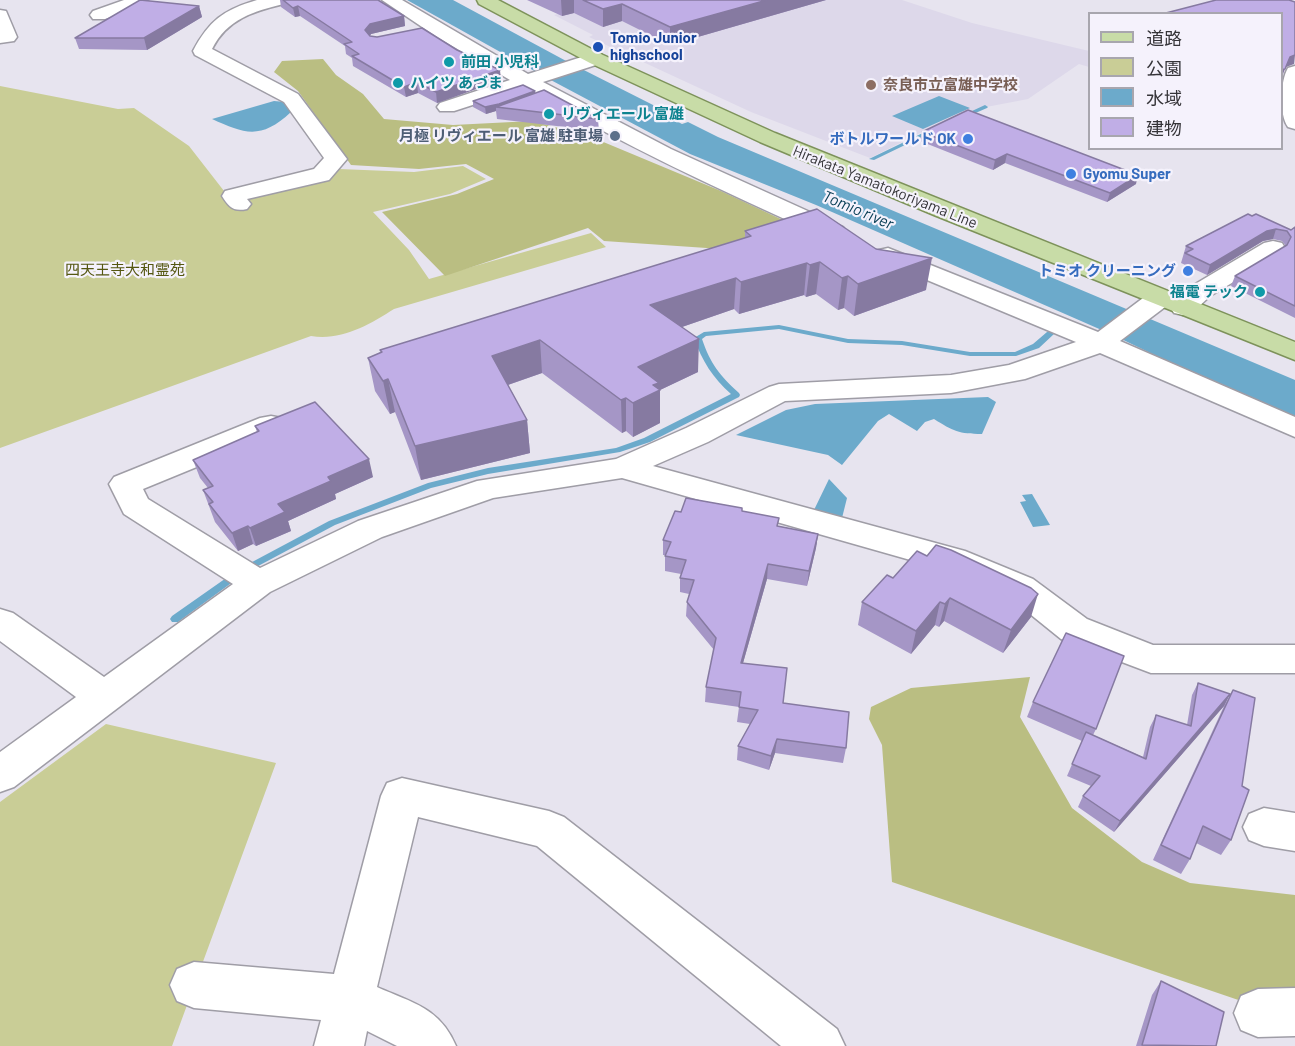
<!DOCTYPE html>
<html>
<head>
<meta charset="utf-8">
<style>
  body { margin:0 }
  #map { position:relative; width:1295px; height:1046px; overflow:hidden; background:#e7e4ef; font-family:Barlow,"Noto Sans JP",sans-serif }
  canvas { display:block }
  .legend { position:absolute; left:1088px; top:12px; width:195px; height:138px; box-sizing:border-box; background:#f5f2fc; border:2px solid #a8a6ae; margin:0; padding:8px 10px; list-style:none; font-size:18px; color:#353438 }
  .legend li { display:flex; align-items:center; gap:12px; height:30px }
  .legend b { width:30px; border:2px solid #a8a6ae }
</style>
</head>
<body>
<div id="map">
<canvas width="1295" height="1046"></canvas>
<ul class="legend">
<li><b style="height:8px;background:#c8dca7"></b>道路</li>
<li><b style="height:16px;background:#c9cd96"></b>公園</li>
<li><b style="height:16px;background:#6caacb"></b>水域</li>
<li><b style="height:16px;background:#c0aee6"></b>建物</li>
</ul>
</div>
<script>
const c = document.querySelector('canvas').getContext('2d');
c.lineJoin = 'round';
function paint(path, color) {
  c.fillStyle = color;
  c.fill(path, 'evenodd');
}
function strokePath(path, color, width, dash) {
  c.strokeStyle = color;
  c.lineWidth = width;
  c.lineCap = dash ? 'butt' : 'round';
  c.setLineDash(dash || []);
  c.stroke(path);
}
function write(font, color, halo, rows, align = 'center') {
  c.font = font + ' Barlow,"Noto Sans JP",sans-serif';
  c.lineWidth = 4.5;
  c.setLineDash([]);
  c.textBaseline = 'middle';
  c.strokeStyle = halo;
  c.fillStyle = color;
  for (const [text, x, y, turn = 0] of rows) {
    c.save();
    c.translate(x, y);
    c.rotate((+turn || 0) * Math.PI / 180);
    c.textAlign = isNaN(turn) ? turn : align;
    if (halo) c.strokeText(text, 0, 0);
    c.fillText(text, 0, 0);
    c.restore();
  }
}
const built = new Path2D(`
  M613 0H902L972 23 1089 51V67L1079 64 1028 99 981 108 920 133 870 158 751 112 589 37 593 35 554 15Z`);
const green = new Path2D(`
  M0 86 118 109 134 108 189 146 224 191 314 168 414 172 463 166 486 179 450 194 373 212 409 250 429 279 591 233 606 247 394 309C369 325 341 341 311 336L0 448Z
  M106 724 276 763 172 1046H0V802Z`);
const forest = new Path2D(`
  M323 59 336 75 363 94 384 119 453 125 532 121 589 136 721 191 802 229 736 250 604 241 588 228 445 276 382 212 457 194 494 179 466 164 419 169 351 165 298 91 274 72 282 61Z
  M1030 677 1020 717 1072 808 1142 862 1190 883 1295 895V1004L1256 1006 892 882 882 745 869 719 871 707 911 688Z`);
const water = new Path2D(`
  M407 0H453L568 62 659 108 655 110 682 124 688 122 718 137 1295 380V419L1233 393 1113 335 816 205 690 154 547 78Z
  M939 96 970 108 923 129 892 116Z
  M274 101 285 102 291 112C261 140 245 134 212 119Z
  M988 397 996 402 982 434C959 434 953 431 934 419L925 422 917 431 889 414 878 421 842 465 828 455 736 435 786 410 815 404Z
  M829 479 847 498 842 518 814 510Z
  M1032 494 1050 525 1033 527 1020 502 1026 501 1022 495Z`);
const stream = new Path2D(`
  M985 105 988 107 987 108 964 118 959 117Z
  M929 130 934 131 874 160 869 159Z
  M779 325 848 339 902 341 970 352H1015L1033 344 1047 332H1050L1054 334 1039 348 1016 356H970L902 345 848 343 779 329 706 336 702 339C710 363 720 376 739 393L740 395 739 397 650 442 620 452 488 474 431 488 335 525 245 573 178 622H172L170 619 172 616 239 569 329 521 428 483 488 468 616 448 644 438 731 394C713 378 702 361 694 338L704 332Z`);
const minor = new Path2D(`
  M124 0H148L146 4 105 19H93L90 15 93 11Z
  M257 0H286L284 4C254 11 227 19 212 49L298 94 347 159 329 180 247 199 251 204 247 209C233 212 229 207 222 196L225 191 314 169 324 158 284 102 195 55 193 51C209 21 223 10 257 0Z
  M382 0H402L528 74 588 55H602L604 59 602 63 543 82 671 149 843 227 846 232 843 237 834 239 825 237C723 192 622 144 525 88L454 111H440L437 107 440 103 510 80 437 37Z
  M0 10 6 11 17 37 14 41 0 43Z
  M1295 66V129L1288 127C1279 115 1280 81 1288 68Z
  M1273 241 1282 243 1285 248 1282 253 1210 296 1192 313 1183 315 1174 313 1170 307 1192 286 1264 243Z
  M888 248 1098 332 1151 292 1160 290 1169 292 1173 298 1169 304 1120 341 1295 417V437L1100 353 1025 379 951 393 785 401 708 442 653 466 965 551 1033 579 1087 619 1153 645H1295V673H1151L1061 639 1009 597 942 569 622 478 493 498 382 537 270 592 14 787 0 792V752L76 697 0 641V609L13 613 104 677 233 584 124 514 109 484 114 477 260 418 271 416 282 418 286 425 282 432 143 489 148 499 260 568 358 521 477 481 616 459 686 428 769 387 779 384 951 375 1009 365 1076 342 879 260 876 255 879 250Z
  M402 778 549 811 564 817 837 1029 845 1046H781L537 846 418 817 377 987C413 1003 440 1008 456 1046H397L367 1031 364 1046H314L321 1020 194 1008 177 1001 170 985 177 969 194 962 334 974 381 796 387 783Z
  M1264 808 1295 813V851L1264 846 1249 840 1243 827 1249 814Z
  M1295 988V1036L1258 1037 1241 1030 1234 1013 1241 996 1258 989Z`);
const primary = new Path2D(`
  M477 0H498L603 55 775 133 1295 342V360L934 215 760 142 590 63 479 4Z`);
const wall = new Path2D(`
  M280 0H378L404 16 405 26 371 34 370 36 501 80 437 103 418 93 406 97 353 66 352 58 346 54 345 46 300 16 295 17 281 7Z
  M527 0H826L670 45 622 21 603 27 574 13 562 16Z
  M199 6 202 17 147 50 79 49 75 38Z
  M535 91V93L598 119 599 131 497 119 496 111 486 114 473 107V101Z
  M922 132 1136 184 1107 202 1005 163 993 170 920 141Z
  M1248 214 1291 230 1295 227V318L1231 286 1235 276 1286 246 1282 241 1273 239 1263 241 1207 275 1181 263 1186 246Z
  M745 231 926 290 854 316 844 308 838 310 816 294 806 297 804 295 739 314 734 309 682 327 698 372 660 390V423L633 437 626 431 622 433 542 373 508 385 527 420 530 453 421 480 395 412 390 414 375 391 368 358 381 352 380 350 745 238Z
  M255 426 373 477 335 494 336 499 288 521 291 531 256 546 253 544 238 551 215 522 203 490 208 488 200 478 193 460 257 432Z
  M742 511 778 526 818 534 816 548 807 586 767 579 743 663 783 703 846 748 843 763 775 753 769 770 737 760 738 746 750 724 737 722 739 707 705 702 706 687 714 650 686 616 687 602 689 594 680 592V578L681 574 665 571V555H663V540L681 512Z
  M893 578 1031 617 1003 653 944 621 939 627 935 625 911 654 858 625 862 602Z
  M1198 683 1230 694 1224 706 1114 832 1078 807 1083 796 1091 786 1067 776 1082 741 1027 717 1033 702 1096 729 1093 735 1143 757 1150 727 1156 715 1187 725 1192 695Z
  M1233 690 1231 840 1221 855 1196 843 1190 859 1181 874 1153 860 1224 706Z
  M1161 981 1216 1046H1136L1152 995Z`);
const shadedWall = new Path2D(`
  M561 0H574V13L562 16Z
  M767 0H826L670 45V27Z
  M622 4V21L603 27V9Z
  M199 6 202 17 147 50 144 38Z
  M298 6 300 16 295 17 293 8Z
  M404 16 405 26 371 34 367 40 365 30 370 24Z
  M1295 55 1294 64 1286 67 1290 57Z
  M1285 69 1281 79V70Z
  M500 70 501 80 437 103 436 92Z
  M417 82 418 93 406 97 404 87Z
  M535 91V98L496 107V111L486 114 485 107Z
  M1007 154 1005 163 993 170 995 160Z
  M1138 175 1136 184 1107 202 1110 193Z
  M1276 229 1273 239 1263 241 1207 275 1210 265 1267 231Z
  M932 258 926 290 854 316 858 284Z
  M820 262 816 294 806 297 810 265Z
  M807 263 804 295 739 314 741 282Z
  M848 276 844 308 838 310 842 278Z
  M736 278 734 309 650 338V305Z
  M699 339 698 372 660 390V423L633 437V403L638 367Z
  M540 340 542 373 496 389 492 356Z
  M388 379 395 412 390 414 383 381Z
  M626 398V431L622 433 621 400Z
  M527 420 530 453 421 480 415 446Z
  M369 459 373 477 335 494 336 499 288 521 291 531 256 546 250 528 278 504 328 477Z
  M248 526 253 544 238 551 232 533Z
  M818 534 816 548 807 586 809 571Z
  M768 564 767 579 739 677 741 663Z
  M1038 594 1031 617 1003 653 1011 630Z
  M950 598 944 621 939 627 945 604Z
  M940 602 935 625 911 654 916 631Z
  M1230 694 1224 706 1114 832 1120 821Z
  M777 739 775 753 769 770 771 756Z`);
const building = new Path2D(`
  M140 0 199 6 144 38H75Z
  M283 0H378L404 16 370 24 365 30 370 36 377 37 422 28 457 50 500 70 436 92 417 82 404 87 352 56 359 54 344 44 352 42 298 6 293 8Z
  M583 0H767L670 27 622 4 603 9Z
  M1216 0H1289L1295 2V55L1290 57 1285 69 1281 70V14H1162Z
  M523 85 535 91 499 104 485 107 473 101Z
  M544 90 598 119 496 107Z
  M968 110 1138 175 1110 193 1007 154 995 160 922 132Z
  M817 209 876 249 932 258 858 284 848 276 842 278 820 262 810 265 807 263 741 282 736 278 650 305 699 339 638 367 659 383 653 385 660 390 633 403 626 398 621 400 540 340 492 356 527 420 415 446 388 379 383 381 368 358 382 352 380 350 751 236 745 231Z
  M1248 214 1252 216 1256 214 1291 230 1295 227V306L1235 276 1287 245 1291 237 1287 231 1276 229 1267 231 1210 265 1185 253 1193 249 1186 246Z
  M315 402 369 459 328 477 331 481 278 504 285 512 250 528 248 526 232 533 209 504 213 502 203 490 213 486 193 460 259 431 255 426Z
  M686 498 742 508V511L779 518 777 526 818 534 809 571 768 564 741 663 787 668 783 703 849 712 846 748 777 739 771 756 738 746 758 710 739 707 741 692 706 687 716 638 687 602 694 580 680 578 686 560 665 556 671 542 663 540 675 511 681 512Z
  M936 545 951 550 1031 588 1038 594 1011 630 950 598 945 604 940 602 916 631 862 602 887 575 893 578 917 551 927 556Z
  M1066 633 1124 656 1096 729 1033 702Z
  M1198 683 1230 694 1120 821 1083 796 1100 776 1072 764 1086 732 1146 759 1156 715 1191 726Z
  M1233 690 1255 698 1242 786 1249 790 1231 840 1203 826 1190 859 1161 845Z
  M1161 981 1224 1012 1216 1046 1142 1045Z`);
const markers = [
  [598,47,6,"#1a4fb4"],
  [449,62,6,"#0f9aa8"],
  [398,83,6,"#0f9aa8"],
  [871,85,6,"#8d6e63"],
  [549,114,6,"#0f9aa8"],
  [615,136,6,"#5c6f8a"],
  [968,139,6,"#3f7fe0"],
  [1071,174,6,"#3f7fe0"],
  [1188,271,6,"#3f7fe0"],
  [1260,292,6,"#0f9aa8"]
];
const farTransitnames = [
  ["Tomio Junior",610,38],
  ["highschool",610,55]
];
const farCulturenames = [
  ["前田 小児科",461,62],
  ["ハイツ あづま",410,83],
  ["リヴィエール 富雄",561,114],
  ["福電 テック",1248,292,"right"]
];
const farEducationnames = [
  ["奈良市立富雄中学校",883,85]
];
const farServicenames = [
  ["月極 リヴィエール 富雄 駐車場",603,136]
];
const farShopnames = [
  ["ボトルワールド OK",956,139],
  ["Gyomu Super",1083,174,"left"],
  ["トミオ クリーニング",1176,271]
];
const farStreetnames = [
  ["Hirakata Yamatokoriyama Line",885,187,22]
];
const farParknames = [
  ["四天王寺大和霊苑",125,270]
];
const farWaternames = [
  ["Tomio river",858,210,23]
];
paint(built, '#ddd8ea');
paint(green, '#c9cd96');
paint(forest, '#babe82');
paint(water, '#6caacb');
paint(stream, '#6caacb');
strokePath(minor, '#9f9da6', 3);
strokePath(primary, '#7d925a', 3);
paint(minor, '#fff');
paint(primary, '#c8dca7');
paint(wall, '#a596c6');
paint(shadedWall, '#867aa1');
paint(building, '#c0aee6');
strokePath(building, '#867aa1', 1.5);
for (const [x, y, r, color] of markers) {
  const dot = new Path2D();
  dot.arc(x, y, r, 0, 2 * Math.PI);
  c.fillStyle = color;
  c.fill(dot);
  strokePath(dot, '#f5f2fc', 2);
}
write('bold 15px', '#164399', '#f5f2fc', farTransitnames, 'left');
write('bold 15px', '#0d838f', '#f5f2fc', farCulturenames, 'left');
write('bold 15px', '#785e54', '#f5f2fc', farEducationnames, 'left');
write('bold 15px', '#4e5e75', '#f5f2fc', farServicenames, 'right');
write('bold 15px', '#366cbe', '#f5f2fc', farShopnames, 'right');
write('15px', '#353438', '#f5f2fc', farStreetnames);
write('15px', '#555711', '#f5f2fc', farParknames);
write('italic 16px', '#063c54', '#f5f2fc', farWaternames);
</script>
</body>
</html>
